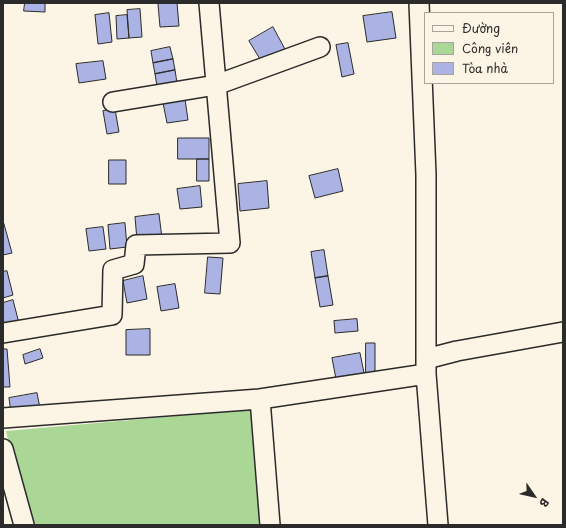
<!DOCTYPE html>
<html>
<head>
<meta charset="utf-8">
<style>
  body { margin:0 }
  #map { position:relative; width:566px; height:528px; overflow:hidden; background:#fcf5e5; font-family:"Playpen Sans",sans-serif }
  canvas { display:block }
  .frame { position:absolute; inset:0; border:4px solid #2b2b2b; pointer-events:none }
  .legend { position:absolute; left:424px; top:12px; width:130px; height:72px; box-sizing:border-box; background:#fcf5e5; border:1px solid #a8a49b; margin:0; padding:5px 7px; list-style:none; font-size:12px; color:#2b2b2b }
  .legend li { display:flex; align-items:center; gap:8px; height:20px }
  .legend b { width:20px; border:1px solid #a8a49b }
  .north { position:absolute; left:514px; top:476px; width:40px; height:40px; -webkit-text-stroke:3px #fcf5e5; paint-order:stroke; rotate:124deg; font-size:11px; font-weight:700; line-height:16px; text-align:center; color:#2b2b2b }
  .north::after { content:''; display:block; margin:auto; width:14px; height:18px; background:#2b2b2b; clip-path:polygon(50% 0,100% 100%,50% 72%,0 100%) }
</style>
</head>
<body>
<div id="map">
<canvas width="566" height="528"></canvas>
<div class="frame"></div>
<ul class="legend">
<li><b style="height:5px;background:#fcf5e5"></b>Đường</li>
<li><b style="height:11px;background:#abd796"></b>Công viên</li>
<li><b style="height:11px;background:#abb3e4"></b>Tòa nhà</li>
</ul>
<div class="north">B</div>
</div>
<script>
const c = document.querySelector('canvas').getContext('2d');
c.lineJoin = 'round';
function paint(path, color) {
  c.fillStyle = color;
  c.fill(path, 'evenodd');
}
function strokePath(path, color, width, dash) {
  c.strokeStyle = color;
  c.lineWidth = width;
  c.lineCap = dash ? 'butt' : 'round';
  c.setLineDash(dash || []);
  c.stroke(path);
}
const green = new Path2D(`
  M256 409 266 525H28L6 431Z`);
const building = new Path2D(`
  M25 3H45V12L24 11Z
  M162 3H177L179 26 160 27 158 4Z
  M140 9 142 37 129 38 127 10Z
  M392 12 396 38 367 42 363 16Z
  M109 13 112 42 98 44 95 15Z
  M127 15 129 38 117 39 116 16Z
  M273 27 286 51 263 64 249 41Z
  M348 43 354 74 342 77 336 45Z
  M170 47 173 59 153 63 151 51Z
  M173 59 175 70 155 74 153 63Z
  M103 61 106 79 79 83 76 64Z
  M175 70 177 83 157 86 155 74Z
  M185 99 188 120 167 123 163 103Z
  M115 109 119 132 107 134 103 111Z
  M178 138H209V159H178Z
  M197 159H209V181H197Z
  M109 160H126V184H109Z
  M338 169 343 191 315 198 309 176Z
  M267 181 269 208 240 211 238 184Z
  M200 186 202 207 180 209 177 189Z
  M159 214 162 238 137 240 135 217Z
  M125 223 127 247 110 249 108 225Z
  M4 224 12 253 3 255V225Z
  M103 227 106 249 89 251 86 229Z
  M324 250 328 276 315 278 311 252Z
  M208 257 223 258 220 294 205 293Z
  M7 271 13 295 3 298V272Z
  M143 276 147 299 127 303 123 281Z
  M328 276 333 305 320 307 315 278Z
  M175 284 179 308 161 311 157 287Z
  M13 300 19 323 3 327V303Z
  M357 319 358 331 335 333 334 321Z
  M150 329V355H126V330Z
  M366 343H375V373H366Z
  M3 349H7L10 387H3Z
  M40 349 43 358 25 364 23 355Z
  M360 353 364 373 336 379 332 358Z
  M37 393 40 408 11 413 9 398Z`);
const minor = new Path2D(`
  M419 3 426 175V374L438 525
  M113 102 216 85 320 47
  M3 333 112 315 113 270 134 264 136 245 230 243 209 3
  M426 359 457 351 563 332
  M260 399 270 525
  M3 418 260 399 426 374
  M3 449 24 525`);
paint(green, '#abd796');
paint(building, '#abb3e4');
strokePath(building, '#2b2b2b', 1);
strokePath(minor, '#2b2b2b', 22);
strokePath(minor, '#fcf5e5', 19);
</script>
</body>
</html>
